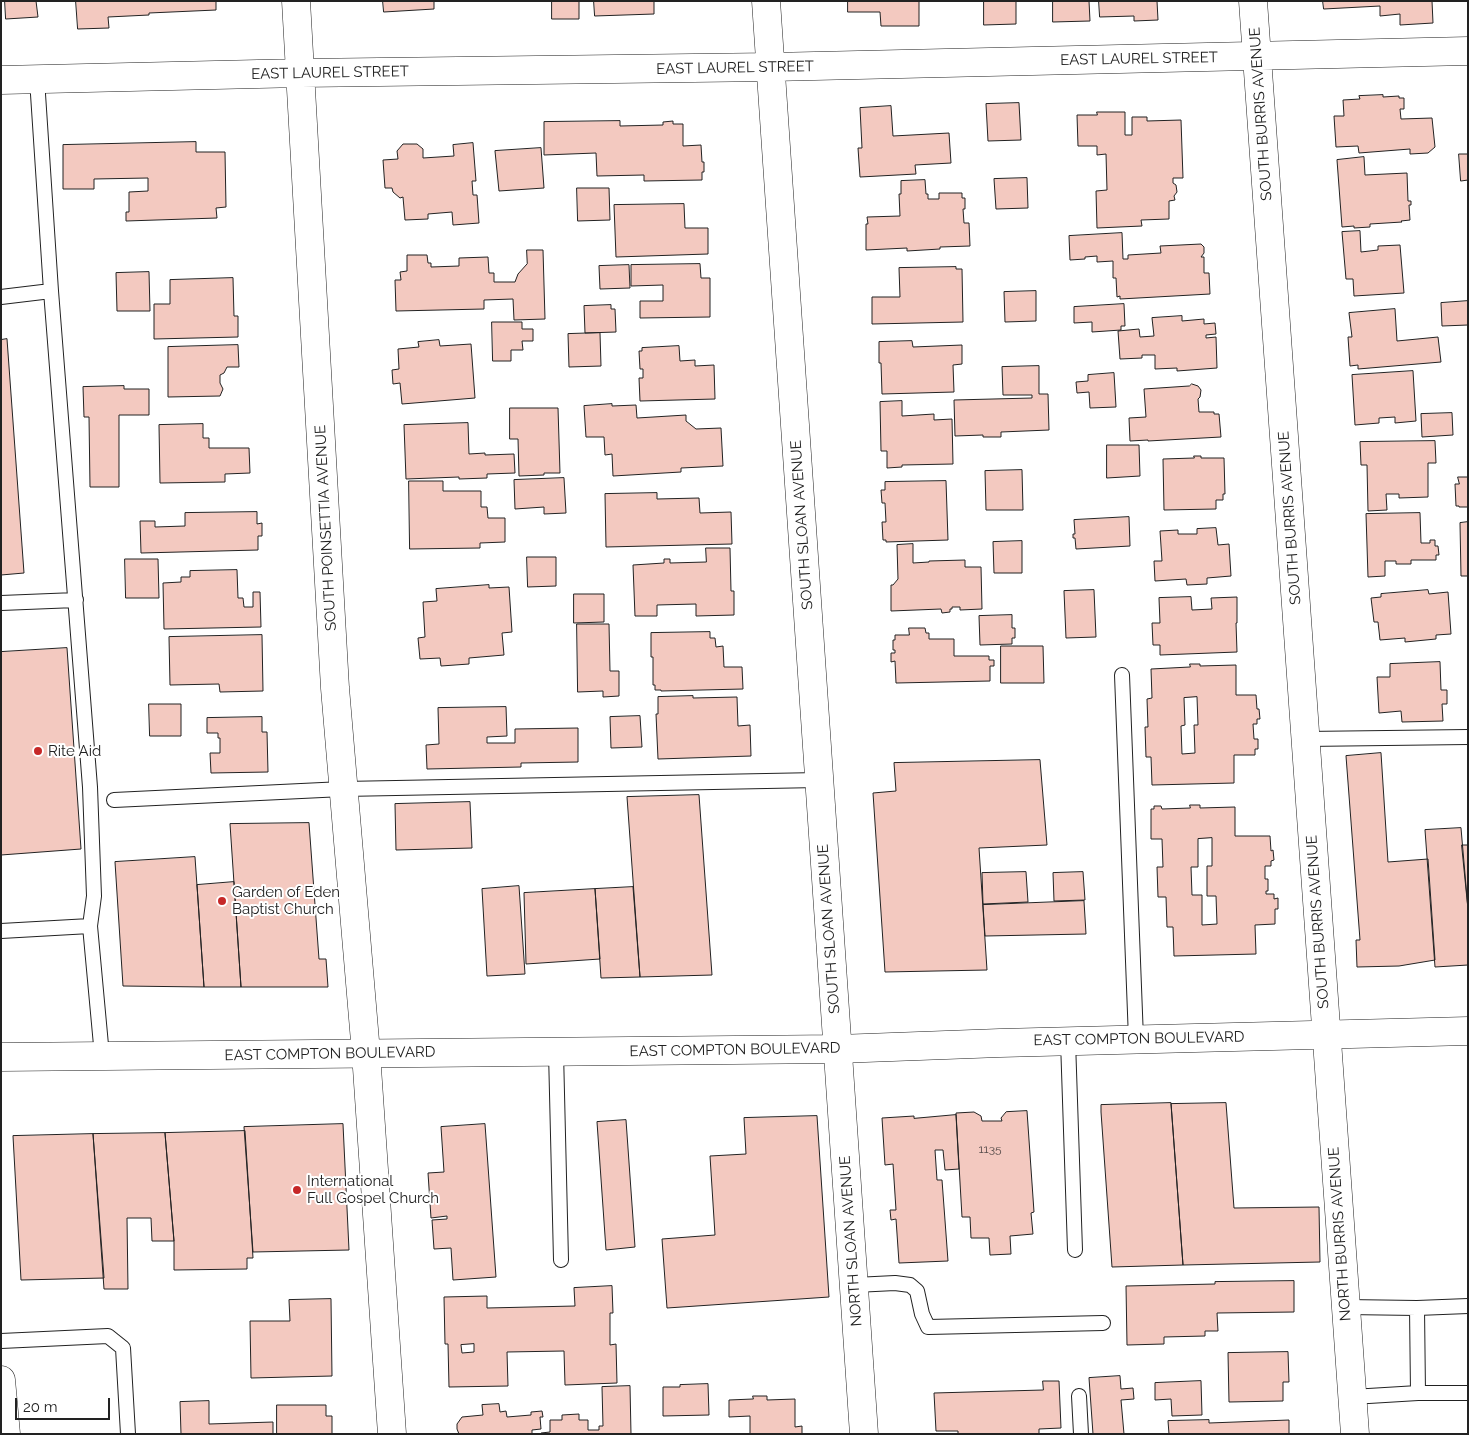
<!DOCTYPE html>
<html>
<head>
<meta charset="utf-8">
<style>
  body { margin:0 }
  #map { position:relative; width:1469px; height:1435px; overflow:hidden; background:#fff; font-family:Raleway,sans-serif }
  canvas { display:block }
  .frame { position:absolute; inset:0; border:2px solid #222; pointer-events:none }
  .scale { position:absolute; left:15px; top:1398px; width:95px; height:22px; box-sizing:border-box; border:2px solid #222; border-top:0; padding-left:6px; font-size:15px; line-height:18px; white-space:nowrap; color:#222; -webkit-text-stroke:4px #fff; paint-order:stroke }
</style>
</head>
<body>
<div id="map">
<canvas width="1469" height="1435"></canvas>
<div class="frame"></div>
<div class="scale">20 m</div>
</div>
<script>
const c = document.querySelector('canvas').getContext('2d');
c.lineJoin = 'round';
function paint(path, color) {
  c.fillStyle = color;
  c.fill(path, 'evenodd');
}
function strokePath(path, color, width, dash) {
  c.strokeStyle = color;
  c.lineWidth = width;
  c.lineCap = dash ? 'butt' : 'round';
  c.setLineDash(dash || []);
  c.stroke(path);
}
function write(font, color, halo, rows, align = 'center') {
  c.font = font + ' Raleway,sans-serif';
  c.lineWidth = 4;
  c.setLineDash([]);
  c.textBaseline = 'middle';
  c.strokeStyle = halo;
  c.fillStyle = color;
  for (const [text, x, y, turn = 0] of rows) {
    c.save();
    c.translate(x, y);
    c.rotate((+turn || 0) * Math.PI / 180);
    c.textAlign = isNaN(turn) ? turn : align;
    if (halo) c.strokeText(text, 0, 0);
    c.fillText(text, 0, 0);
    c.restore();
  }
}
const building = new Path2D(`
  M5 1H36L38 17 6 19Z
  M76 1H216V10L149 13V15L108 17 109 28 78 29Z
  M383 1H434V9L384 12Z
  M552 1H579V19H552Z
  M594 1H654V14L595 16Z
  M848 1H919V26H881L880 12H848Z
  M984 1H1016V24L984 25Z
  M1053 1H1089L1090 21 1053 22Z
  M1099 1H1157L1158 20 1134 21V16L1100 17Z
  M1323 1H1432L1433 23 1400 25V14L1380 16V6L1324 9Z
  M1383 95V97L1399 96V98H1404V109H1400L1401 119 1432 118 1435 147 1428 153 1410 154V149L1359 153 1358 146 1336 147 1334 116H1344L1343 100 1360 99 1359 96Z
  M1019 103 1021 140 988 141 986 104Z
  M891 106 893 136 949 133 951 163 915 165 916 174 860 177 858 148H862L860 108Z
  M1097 112H1125V135H1132V117H1147V121L1181 120 1183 178H1173V183L1176 185 1177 192 1174 196 1175 200 1169 201V219L1141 220 1142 226 1097 228 1096 191 1107 190 1106 154 1097 155V146H1078L1077 115H1097Z
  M620 121V126L663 125V122L673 121V124H683V146L701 145 702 162H704V172H702V180L644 181V175L597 176 596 153 544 155V122Z
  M196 142V152H225L226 207 216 208 217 218 126 221V212H129V192L148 191V178L94 179V189H63V145Z
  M473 143 476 181H472L473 195H477L479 223 453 225 452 212 428 214V219L405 220 403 197 400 198 393 192 392 188H385L383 160 398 159 397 151 403 144H417L423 149V158L454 156 453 145Z
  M541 148 544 188 499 191 495 151Z
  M1459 154H1468V180L1461 181Z
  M1364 157 1365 175 1407 173 1408 201H1411V205H1409L1410 220 1401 221 1402 222 1370 224V227L1354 228V226L1342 227 1337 160Z
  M1027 178 1028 208 996 209 994 179Z
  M925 180 926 194H928V199H939V193H962V198H965V209H963L964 223H969L970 246 940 247V249L907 251V248L866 250V224H868L867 217 900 216 899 194H901V181Z
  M577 188H609L610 220 578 221Z
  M684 204 685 228H708V254L616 257 614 205Z
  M1360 231 1361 252 1378 250V246L1400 245 1404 293 1354 296 1353 279H1346L1342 232Z
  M1122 233 1123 259H1128V255L1161 253 1160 246 1201 244 1204 247V253L1201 257H1204V273H1209L1210 294 1120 299V296L1117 297 1116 278H1113V261L1097 262V256L1085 257V259L1070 260 1069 236Z
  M527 250H543L545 319 514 320 513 299 484 300V309L396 311 395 280H401L400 272 407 271V255H427L428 263H431V267L459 266V258L488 257 489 273H494V282H515L518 274 527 264Z
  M700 264 701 278H710V317L640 318V301H663V285L631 286V265Z
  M629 265 630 288 600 289 599 266Z
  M956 267V269H962L963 322 872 324V297H900L899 268Z
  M149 272 150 311H117L116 273Z
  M233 278 234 316H238V337L154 339V304H170V280Z
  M1036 291V321L1005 322 1004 292Z
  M1468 301V325L1442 326 1441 303Z
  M1124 304 1125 326H1121V330L1092 332V322L1074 323V307Z
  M611 305V309H615L616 332 585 333 584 306Z
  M1395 309 1397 341 1438 337 1441 362 1358 369V365L1350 366 1348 337H1352L1349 313Z
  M1182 316V321L1204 319V324L1215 323 1216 334 1206 335V338L1216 337 1217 368 1177 371V368L1155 369V355H1142V358L1120 359 1118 331 1139 329 1140 337 1154 336 1152 318Z
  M492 322H522V329H533V341H522L523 350H511V361H493Z
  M600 333 601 366 569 367 568 334Z
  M7 339 24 573 1 575V340Z
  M439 340 440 346 471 344 475 398 402 404 400 383 393 384 392 370 399 369 398 349 419 347 418 342Z
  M912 341 913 347 962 345V364L953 365 954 392 882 394 881 363H879V342Z
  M238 345 239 367H227L224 373 220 375V383L223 389 220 396 168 397V347Z
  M679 346 680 361 695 360V366L714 365 715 399 640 401 639 378H643V369H640L639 351H642V348Z
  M1039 366V394H1048L1049 430 1001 432V437H983V435L955 436 954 400 1032 398V395H1003L1002 367Z
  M1413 371 1416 421 1395 423V417L1379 418V423L1355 425 1352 375Z
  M1114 373 1116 407 1090 408 1089 392 1077 393 1076 382 1088 381V375Z
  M1192 384 1198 386 1201 390 1200 397 1198 399 1199 412H1214V414H1219L1221 437 1148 441V440L1130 441 1129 418 1146 417 1144 389 1189 386Z
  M124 386V389H149V415H119V487H90L89 417H84L83 387Z
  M902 401V416L934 414V420L952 419 953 464 902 465V467L887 468V451H881L880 402Z
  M612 404V406L636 405 637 418 686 415V421L696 429 721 428 723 466 681 468V472L613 476 612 454 605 455 604 437H586L584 406Z
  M510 408H558L560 473H544V475L519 476 518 439H510Z
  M1452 413 1453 435 1422 437 1421 414Z
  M468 423 469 454 485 453V455L514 454 515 473 487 474V478L459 479V477L406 479 404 425Z
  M203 424V438H209V448H249L250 473 225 474V482L160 483 159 425Z
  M1435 441 1436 463H1428V497L1399 498V494H1386L1387 510 1368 511 1367 465H1361L1360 442Z
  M1107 445H1139L1140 476 1107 478Z
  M1194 456H1201V458H1224L1225 494H1223V500H1216V509L1164 510 1163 459 1194 458Z
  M1022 470 1023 510H986L985 471Z
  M1458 477H1468V507H1459V506H1456L1455 484H1459Z
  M564 478 566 513 544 514V507L515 509 514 480Z
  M409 481H443V491H481V507H487L488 518H505V542L480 543V548L410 549Z
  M946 481 948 540 886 542V540H883L882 522H886L885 503H882L881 490H885V482Z
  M657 493V499L699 498 700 513 731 512 732 544 606 547 605 494Z
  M257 512V524L262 523V536H258V550L141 553 140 521H155V527L185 526V513Z
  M1420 513 1421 543H1430V540H1435V546H1438L1439 555H1436V560H1411V564H1396V561H1385V576L1368 577 1366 514Z
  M1129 517 1130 546 1076 549 1075 538H1073V534H1075L1074 520Z
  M1468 522V576H1461L1460 523Z
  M1216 528 1218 545 1229 544 1231 576 1207 578V584L1187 585 1186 579 1155 581 1154 561H1162L1160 531 1178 530V534H1197V529Z
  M1022 541V573H994L993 542Z
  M913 544V563L929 562V561L965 560V567H981L982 609 960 610V607H952V609H950V612L942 613 941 609 891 611V585H893L898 579 897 545Z
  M706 548H730L731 591H734V615L696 616V604L657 605V616H635L633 565 664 563V559H670V563L706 562Z
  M527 557H556V586L528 587Z
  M125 559H158L159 598H126Z
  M237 570 238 598H243L244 607H253V592H260L261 627 164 629 163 583 181 582V577H190V571Z
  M489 585V588L509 587 512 632 502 633 504 655 469 658V664L441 666 440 658 420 659 418 638 425 637 423 602 437 601 436 589Z
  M1094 590 1096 637 1066 638 1064 591Z
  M1428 590 1429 594 1448 592 1451 634 1436 635V639L1405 642V638L1380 640 1378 622H1374L1371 598 1381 597V594Z
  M574 594H604V622L574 623Z
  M1191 597 1192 610 1212 609 1211 598 1237 597V623H1236L1237 652 1160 655V645H1153L1152 623H1160L1159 598Z
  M1012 615V628H1015V638H1012V644L980 645 979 616Z
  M577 624H609L610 671H619V696L603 697V691L578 692Z
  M909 628H925L926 633H929V639H954V656H989V660H994V666H990V681L896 683 895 661 891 662V653H895V650H893V640H895V635H909Z
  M710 632V638H715L716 647 723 646 724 667H742L743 689 661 691V690H655V685H653V657H651V633Z
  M262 635 263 691 220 692 219 684 170 685 169 637Z
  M1001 646H1043L1044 683H1001Z
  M67 648 81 849 1 855V652Z
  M1440 662 1441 690H1447V704H1442L1443 721 1402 722 1401 711 1379 713 1377 677H1390V664Z
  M1190 664H1200V666L1236 665V695H1256L1257 709H1259L1260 719H1257V724H1253L1254 739H1258V749H1255V755H1234V783L1152 785 1151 757H1146L1145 727H1148L1147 699 1152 698 1151 669 1190 667ZM1197 697 1198 725H1194L1195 753 1182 754 1181 726 1185 725 1184 698Z
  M693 696V698L737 697 738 726 750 725 751 756 658 759 656 714H658V697Z
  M149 704H181V736H150Z
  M506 707 507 736 487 737V743H515V729L578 728V762L521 763V767L427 769 426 745 439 744 438 708Z
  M640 716 642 747 611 748 610 717Z
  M262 717V732H267L268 772 211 773 210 753H220V738H218V733H207V718Z
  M1381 753 1388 862 1428 859 1435 960 1399 966 1357 967 1356 940H1360L1346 756Z
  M1040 760 1047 845 979 848 987 970 885 972 873 793 896 791 894 763Z
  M699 795 712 975 640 977 627 797Z
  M470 802 472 848 396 850 395 804Z
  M1190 805H1200V808L1235 807V836H1270L1271 851 1273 850 1274 860 1271 861V866H1265V879H1268V891H1266V894H1274V899L1278 898V909H1275V924L1255 925 1256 954 1174 956 1173 927H1167L1166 897H1158L1157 867H1163L1162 839H1151V809H1154V806H1161L1162 809 1190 808ZM1212 838V866H1207V896H1216L1217 924 1202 925V895H1192L1191 867H1198V839Z
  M309 823 319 959H326L328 987H241L230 824Z
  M1461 828 1468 909V965L1435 967 1425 830Z
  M1462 845H1468V909Z
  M195 857 204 987 123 986 115 862Z
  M1026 872 1028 902 983 904 982 873Z
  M1083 872 1085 900 1054 901 1053 873Z
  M234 882 241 987H204L197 885Z
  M519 886 525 974 487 976 482 889Z
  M633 887 640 977 601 978 595 889Z
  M595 889 600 959 526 964 524 893Z
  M1084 901 1086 934 985 936 983 905Z
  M1171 1103 1183 1265 1112 1267 1101 1112V1105Z
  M1226 1103 1234 1208 1319 1207 1320 1262 1183 1265 1171 1104Z
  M1027 1111 1034 1212 1031 1213 1033 1234 1010 1236 1011 1254 990 1255 989 1238H971L970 1217H962L956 1113 974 1112 981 1116 982 1121H1002L1001 1118 1006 1112Z
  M956 1115 959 1169 945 1170 943 1150H935L937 1180H942L948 1261 899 1263 896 1219 891 1220 890 1210H896L893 1164 885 1165 882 1118 914 1116V1118Z
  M817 1116 829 1297 667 1308 662 1239 715 1235 710 1156 746 1154 744 1118Z
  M626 1120 635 1247 606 1250 597 1122Z
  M343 1124 349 1250 253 1252 244 1127Z
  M485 1124 496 1277 453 1280 451 1248 434 1249 432 1220 447 1219V1216L431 1218 428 1173 444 1172 441 1127Z
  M245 1131 253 1258H247V1269L174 1270V1241L165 1133Z
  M165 1133 174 1241H152L151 1218H127L128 1289H104L93 1134Z
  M93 1134 104 1278 21 1280 13 1136Z
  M1294 1281V1312L1217 1313 1218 1331H1205V1336L1164 1337V1344L1127 1345 1126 1286 1215 1284V1282Z
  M612 1286 613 1313H610V1345L616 1344 617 1383 565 1385 564 1351 507 1352 508 1386 449 1387 448 1344H445L444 1297 487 1296V1308L575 1306 574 1288ZM474 1344V1352L462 1353 461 1345Z
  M331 1299 332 1376 251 1378 250 1321H290L289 1300Z
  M1288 1352 1289 1382H1283V1401L1229 1402 1228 1353Z
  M1120 1376 1121 1389 1133 1388 1134 1399 1121 1400 1124 1434H1093L1089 1378Z
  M1043 1381H1059L1061 1428 1039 1429V1434H958V1431H936L934 1393 1043 1390Z
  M1201 1381 1202 1415 1172 1416 1171 1399 1155 1400V1383Z
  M708 1384 709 1415 663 1416V1387H680V1385Z
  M630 1386 631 1434H541V1433L550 1432V1420H562V1415L579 1414V1420H588V1430H599V1426H603L602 1387Z
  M753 1396H767V1400L795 1399V1427L802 1426V1434H750V1416L729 1417V1400L753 1399Z
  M209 1401V1424L273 1422V1434H181L180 1402Z
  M499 1404 500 1412 506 1411 507 1417 531 1415V1412L542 1411 543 1417H540L541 1429 532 1430V1434H459L457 1429V1424L462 1417 483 1415 482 1405Z
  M277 1405H326V1416H332V1434H277Z
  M1209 1420V1423L1289 1420V1434H1169L1168 1421Z`);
const lane = new Path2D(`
  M37 79 51 291 90 787 94 896 90 926
  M1 297 51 291
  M1 603 76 600
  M1122 675 1136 1039
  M1305 739 1468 737
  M114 800 343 789 819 780
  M1 931 90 926 102 1056
  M1068 1041 1075 1250
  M556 1052 561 1260
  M855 1285 895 1283 910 1285 917 1291 922 1314 928 1327 1103 1323
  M1346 1307 1417 1308
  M1 1341 108 1336 123 1348 128 1434
  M1418 1393 1417 1308 1468 1306
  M1079 1396 1081 1434
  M1352 1397 1418 1393H1468`);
const street = new Path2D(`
  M296 1 335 688 366 1053 392 1434
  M766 1 864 1434
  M1253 1 1355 1434
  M1 80 301 73 771 67 1468 51
  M1 1380 6 1434`);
const secondary = new Path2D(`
  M1 1057 838 1049 1000 1043 1468 1031`);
const markers = [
  [38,751,5,"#c62828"],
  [222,901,5,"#c62828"],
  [297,1190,5,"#c62828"]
];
const numberNames = [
  ["1135",990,1149]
];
const streetNames = [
  ["EAST LAUREL STREET",1139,59,-1],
  ["EAST LAUREL STREET",735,68,-1],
  ["EAST LAUREL STREET",330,73,-1],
  ["SOUTH BURRIS AVENUE",1261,114,-94],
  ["SOUTH BURRIS AVENUE",1290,518,-94],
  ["SOUTH SLOAN AVENUE",802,525,-94],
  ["SOUTH POINSETTIA AVENUE",326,528,-93],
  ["SOUTH BURRIS AVENUE",1318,922,-94],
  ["SOUTH SLOAN AVENUE",829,929,-94],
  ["EAST COMPTON BOULEVARD",1139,1039,-1],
  ["EAST COMPTON BOULEVARD",735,1050,-1],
  ["EAST COMPTON BOULEVARD",330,1054,-1],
  ["NORTH BURRIS AVENUE",1340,1234,-94],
  ["NORTH SLOAN AVENUE",851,1241,-94]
];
const poiNames = [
  ["Rite Aid",48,751],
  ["Garden of Eden",232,892],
  ["Baptist Church",232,909],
  ["International",307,1181],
  ["Full Gospel Church",307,1198]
];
paint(building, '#f3c9c0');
strokePath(building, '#222', 1);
strokePath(lane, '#222', 16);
strokePath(street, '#222', 29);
strokePath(secondary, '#222', 29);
strokePath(lane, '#fff', 14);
strokePath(street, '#fff', 28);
strokePath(secondary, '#fff', 28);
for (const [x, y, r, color] of markers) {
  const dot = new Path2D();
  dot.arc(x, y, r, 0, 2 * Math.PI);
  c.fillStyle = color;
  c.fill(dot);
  strokePath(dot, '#fff', 2);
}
write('12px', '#564c4a', null, numberNames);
write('15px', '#222', '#fff', streetNames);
write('15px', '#222', '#fff', poiNames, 'left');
</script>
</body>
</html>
